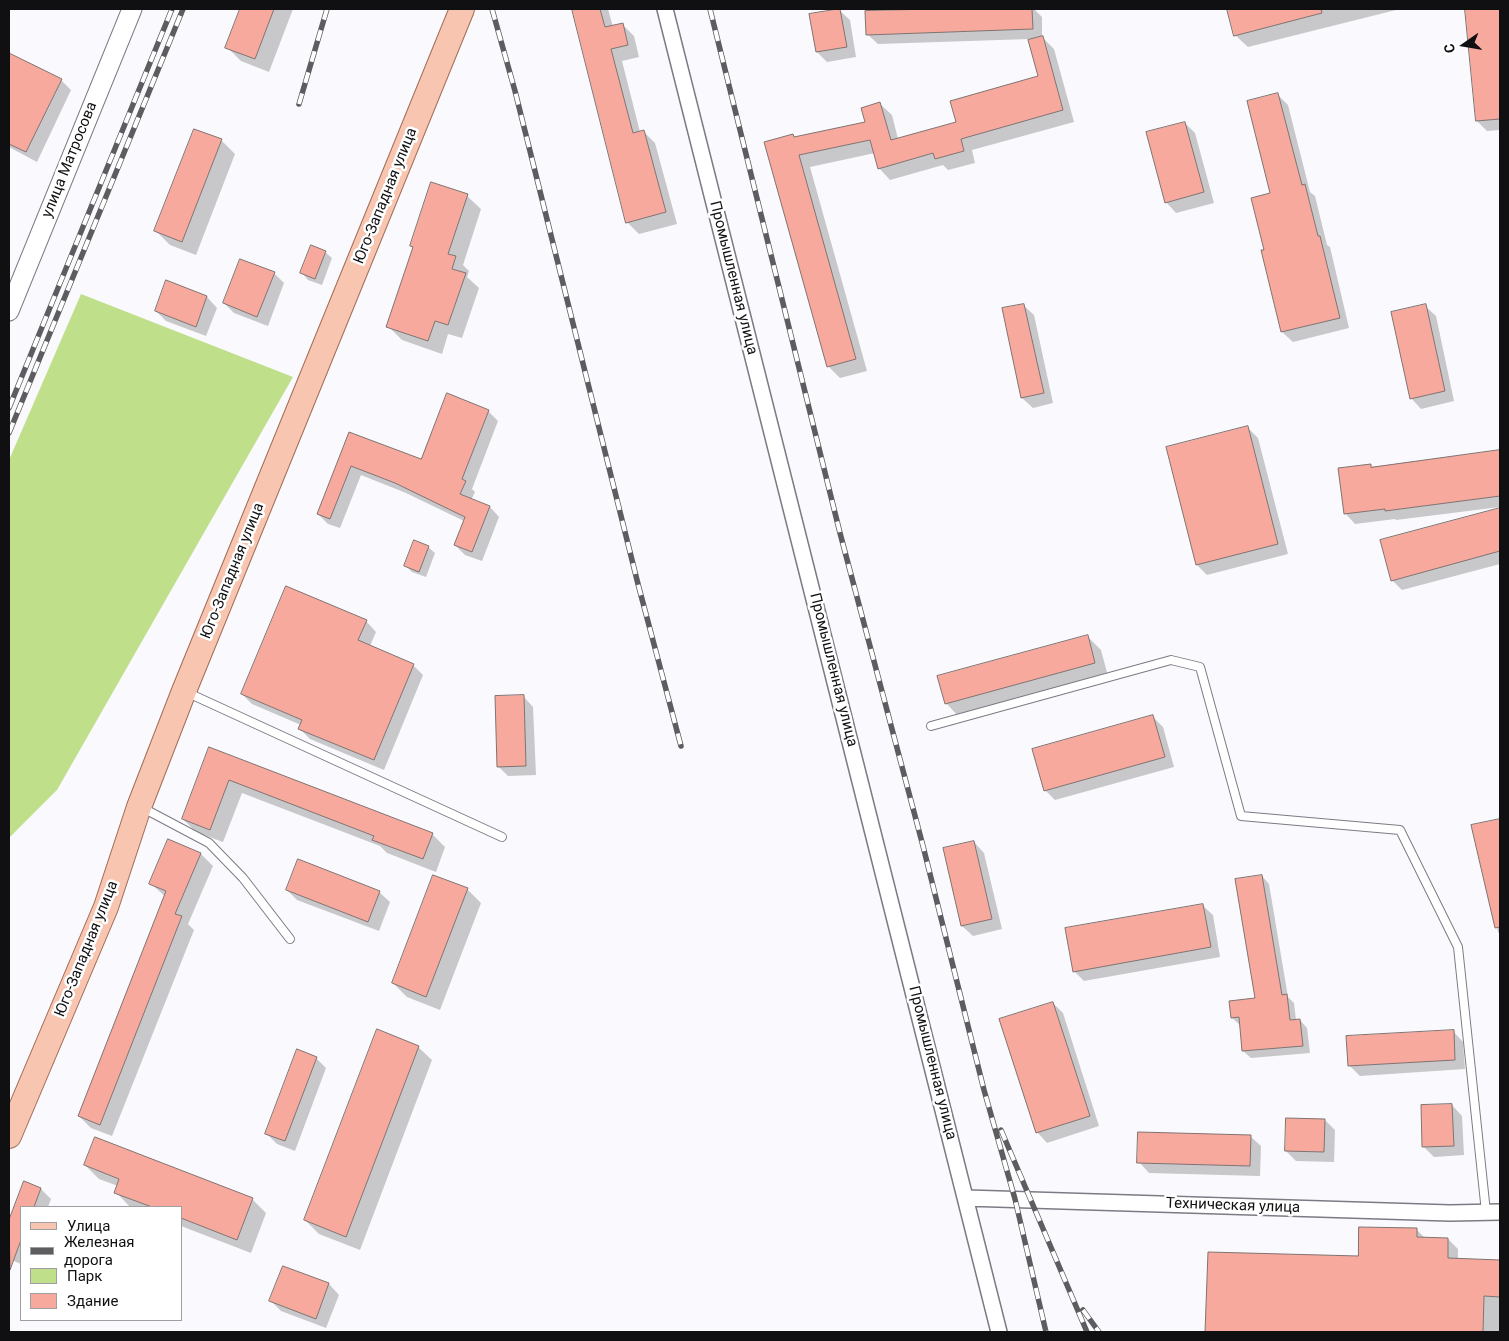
<!DOCTYPE html>
<html>
<head>
<meta charset="utf-8">
<style>
  body { margin:0 }
  #map { position:relative; width:1509px; height:1341px; overflow:hidden; background:#fafafe; font-family:Roboto,sans-serif }
  canvas { display:block }
  .frame { position:absolute; inset:0; border:10px solid #101013; pointer-events:none }
  .legend { position:absolute; left:20px; top:1206px; width:162px; height:115px; box-sizing:border-box; background:#fff; border:1px solid #9f9fa1; margin:0; padding:6px 9px; list-style:none; font-size:15px; color:#101013 }
  .legend li { display:flex; align-items:center; gap:10px; height:25px }
  .legend b { width:25px; border:1px solid #9f9fa1 }
  .north { position:absolute; left:1439px; top:20px; width:50px; height:50px; -webkit-text-stroke:4px #fff; paint-order:stroke; rotate:257deg; font-size:14px; font-weight:700; line-height:20px; text-align:center; color:#101013 }
  .north::after { content:''; display:block; margin:auto; width:18px; height:22px; background:#101013; clip-path:polygon(50% 0,100% 100%,50% 72%,0 100%) }
</style>
</head>
<body>
<div id="map">
<canvas width="1509" height="1341"></canvas>
<div class="frame"></div>
<ul class="legend">
<li><b style="height:6px;background:#f7c5b0"></b>Улица</li>
<li><b style="height:6px;background:#5d5d60"></b>Железная дорога</li>
<li><b style="height:14px;background:#bfdf8b"></b>Парк</li>
<li><b style="height:14px;background:#f8a99e"></b>Здание</li>
</ul>
<div class="north">С</div>
</div>
<script>
const c = document.querySelector('canvas').getContext('2d');
c.lineJoin = 'round';
function paint(path, color) {
  c.fillStyle = color;
  c.fill(path, 'evenodd');
}
function strokePath(path, color, width, dash) {
  c.strokeStyle = color;
  c.lineWidth = width;
  c.lineCap = dash ? 'butt' : 'round';
  c.setLineDash(dash || []);
  c.stroke(path);
}
function write(font, color, halo, rows, align = 'center') {
  c.font = font + ' Roboto,sans-serif';
  c.lineWidth = 5;
  c.setLineDash([]);
  c.textBaseline = 'middle';
  c.strokeStyle = halo;
  c.fillStyle = color;
  for (const [text, x, y, turn = 0] of rows) {
    c.save();
    c.translate(x, y);
    c.rotate((+turn || 0) * Math.PI / 180);
    c.textAlign = isNaN(turn) ? turn : align;
    if (halo) c.strokeText(text, 0, 0);
    c.fillText(text, 0, 0);
    c.restore();
  }
}
const green = new Path2D(`
  M81 294 293 377 57 790 9 838V460Z`);
const shadow = new Path2D(`
  M242 9H293L269 72 241 61 227 47Z
  M573 9H608L613 27 622 24 634 36 639 57 622 61 640 132H644L655 143 677 224 639 234 627 222Z
  M969 9H1034L1042 17V37L1054 49 1074 122 972 150 975 163 948 170 943 165 890 180 879 168 875 153 810 167 867 371 840 378 828 366 793 136 795 138 867 123 880 104 892 115 898 139 958 123 1040 77 1030 39 878 44 867 34 866 12Z
  M1228 9H1400L1248 47 1235 35Z
  M1466 9H1500V130L1487 131 1477 121Z
  M839 10 850 20 856 57 827 62 817 52Z
  M9 55 61 80 71 90 37 162 9 147Z
  M1278 95 1288 105 1310 192 1315 196 1327 245 1330 247 1349 328 1293 342 1282 332 1263 251 1266 250 1271 194Z
  M1185 123 1195 133 1214 203 1176 213 1166 202Z
  M221 140 235 154 196 255 170 245 156 231Z
  M467 196 481 209 463 265 469 271 467 277 479 288 462 338 448 334 442 354 402 340 388 326 414 248 411 245Z
  M325 252 332 258 322 285 308 280 302 273Z
  M274 273 284 283 268 326 234 313 224 303Z
  M167 282 207 297 217 308 206 336 166 321 156 311Z
  M1023 305 1034 315 1053 403 1033 408 1022 398Z
  M1425 306 1436 316 1454 401 1421 409 1411 398Z
  M488 411 498 421 472 489 475 492 471 500 490 507 499 517 482 561 465 555 455 545 464 521 406 493 361 475 340 528 328 524 318 514 349 434 422 461Z
  M1247 427 1258 438 1288 554 1207 575 1197 565Z
  M1500 451V507L1396 520 1395 519 1355 524 1345 513 1370 466 1372 468Z
  M1500 509V564L1402 590 1392 580 1381 541Z
  M428 547 435 553 426 577 412 572 406 566Z
  M366 621 376 632 370 646 413 665 423 675 384 770 310 739 300 729 301 725 252 704 242 694Z
  M1087 636 1101 650 1108 676 959 717 946 703Z
  M523 696 533 707 536 775 508 776 498 766Z
  M1152 716 1163 727 1174 767 1055 800 1045 790Z
  M210 748 432 834 445 847 436 872 387 853 380 846 242 793 223 842 196 832 183 819Z
  M1499 820 1500 822V935L1498 932 1473 826Z
  M974 842 984 853 1002 929 973 936 962 926Z
  M201 854 213 866 188 924 194 930 112 1136 91 1128 79 1116 166 897 151 884Z
  M1262 876 1269 884 1288 997 1294 1003 1296 1020H1300L1307 1028 1310 1053 1251 1058 1243 1051 1240 1025 1232 1018 1256 999Z
  M467 889 481 903 440 1010 407 997 393 983Z
  M287 890 379 892 390 902 379 931 297 900Z
  M1202 905 1213 915 1220 957 1084 981 1074 971Z
  M1053 1003 1063 1013 1099 1126 1047 1143 1037 1132Z
  M1453 1031 1463 1042 1465 1069 1360 1076 1349 1065Z
  M418 1047 432 1060 360 1250 319 1234 305 1220Z
  M316 1058 326 1068 295 1151 277 1144 267 1134Z
  M1452 1105 1462 1116 1464 1155 1434 1157 1424 1147Z
  M1325 1120 1335 1130 1334 1162 1296 1161 1286 1151Z
  M1250 1136 1261 1146 1260 1176 1149 1173 1139 1162Z
  M85 1165 252 1199 266 1213 251 1253 181 1226V1207L129 1206 116 1192 118 1186 99 1179Z
  M24 1183 41 1189 51 1199 48 1207H21V1264L9 1259V1223Z
  M1416 1229 1425 1238 1448 1239 1458 1249V1260L1500 1261V1332H1207L1209 1253 1360 1257Z
  M284 1267 329 1284 339 1295 326 1328 281 1311 271 1301Z`);
const building = new Path2D(`
  M240 9H274L255 59 225 48Z
  M572 9H600L605 27 623 23 628 45 611 49 633 133 644 130 666 212 626 223Z
  M840 9 847 47 816 52 809 14Z
  M931 9H1032L1033 29 866 35 865 11Z
  M1227 9H1321L1322 13 1234 36Z
  M1465 9H1500V119L1476 121Z
  M1043 36 1063 110 961 139 964 151 935 159 933 153 878 169 870 140 799 155 856 359 827 367 764 142 793 134 794 137 865 122 861 108 880 102 891 140 956 122 950 101 1038 76 1028 40Z
  M9 53 62 79 26 152 9 144Z
  M1278 93 1302 185 1305 184 1318 236H1320L1340 318 1281 332 1261 250H1264L1251 198 1270 193 1247 101Z
  M1185 122 1204 192 1165 203 1146 132Z
  M194 129 222 139 182 242 154 231Z
  M431 182 468 194 448 254 456 256 452 269 466 273 448 325 435 321 428 341 386 327 413 247 410 246Z
  M311 245 326 251 315 279 300 273Z
  M240 259 275 272 257 317 223 303Z
  M166 280 207 296 196 327 155 311Z
  M1024 304 1044 393 1021 398 1002 308Z
  M1426 304 1445 391 1410 399 1391 312Z
  M447 393 489 410 462 479 466 481 460 494 490 506 472 552 454 545 465 517 395 483 351 466 330 519 317 514 349 432 421 459Z
  M1248 426 1278 544 1196 565 1166 447Z
  M1500 450V496L1385 511V509L1344 514 1338 468 1371 464V467Z
  M1500 508V551L1391 581 1380 540Z
  M414 540 429 546 419 572 404 566Z
  M286 586 367 620 358 640 414 664 374 760 298 729 302 720 241 694Z
  M1088 635 1095 663 945 704 937 676Z
  M524 695 526 766 497 767 495 696Z
  M1153 715 1165 757 1044 791 1032 749Z
  M209 747 433 833 423 859 372 840 374 836 229 780 210 830 182 819Z
  M1500 819V927L1495 928 1471 825Z
  M168 839 201 853 175 914 182 916 100 1125 78 1116 166 891 149 884Z
  M974 841 992 919 961 926 943 848Z
  M298 859 380 891 368 922 286 890Z
  M433 875 468 888 426 997 392 983Z
  M1262 875 1282 995 1287 994 1290 1020 1300 1019 1303 1046 1242 1051 1239 1017 1231 1018 1229 1001 1255 998 1235 879Z
  M1203 904 1211 947 1073 972 1065 928Z
  M1053 1002 1090 1116 1036 1133 999 1019Z
  M377 1029 419 1046 346 1237 304 1220Z
  M1454 1030 1455 1060 1348 1066 1346 1036Z
  M297 1049 317 1057 285 1141 265 1134Z
  M1452 1104 1454 1146 1422 1147 1421 1105Z
  M1286 1118 1325 1119 1324 1152 1285 1151Z
  M1138 1132 1251 1135 1250 1166 1137 1163Z
  M95 1137 253 1198 237 1240 181 1218V1207H152L114 1193 119 1179 84 1165Z
  M24 1181 41 1188 34 1207H21V1240L10 1270 9 1220Z
  M1359 1227 1417 1228V1237L1448 1238V1258L1500 1260V1297L1484 1296 1483 1332H1205L1208 1252 1358 1256Z
  M283 1266 329 1283 316 1319 269 1301Z`);
const service = new Path2D(`
  M186 692 502 837
  M931 726 1171 660 1200 667 1241 816 1400 830 1458 947 1486 1212
  M141 807 209 843 243 878 290 939`);
const minor = new Path2D(`
  M665 9 999 1332
  M966 1198 1450 1213 1500 1212`);
const tertiary = new Path2D(`
  M9 311 132 9`);
const primary = new Path2D(`
  M9 1136 106 907 139 807 184 691 462 9`);
const rail = new Path2D(`
  M492 9 515 91 638 584 681 746
  M710 9 840 533 923 846 984 1090 1015 1199 1046 1332
  M299 104 327 9
  M9 408 172 9
  M9 433 183 9
  M1001 1130 1087 1332
  M1083 1310 1099 1332`);
const streetNames = [
  ["улица Матросова",70,160,-68],
  ["Юго-Западная улица",386,196,-68],
  ["Промышленная улица",733,278,76],
  ["Юго-Западная улица",233,571,-68],
  ["Промышленная улица",833,670,76],
  ["Юго-Западная улица",87,949,-68],
  ["Промышленная улица",932,1063,76],
  ["Техническая улица",1233,1206,2]
];
paint(green, '#bfdf8b');
paint(shadow, '#0003');
paint(building, '#f8a99e');
strokePath(building, '#7f7371', 1);
strokePath(service, '#7c7a84', 10);
strokePath(minor, '#7c7a84', 18);
strokePath(tertiary, '#7c7a84', 21);
strokePath(primary, '#a26c57', 26);
strokePath(service, '#fff', 8);
strokePath(minor, '#fff', 15);
strokePath(tertiary, '#fff', 19);
strokePath(primary, '#f7c5b0', 24);
strokePath(rail, '#5d5d60', 5.5);
strokePath(rail, '#fff', 4, [11]);
write('15px', '#101013', '#fff', streetNames);
</script>
</body>
</html>
